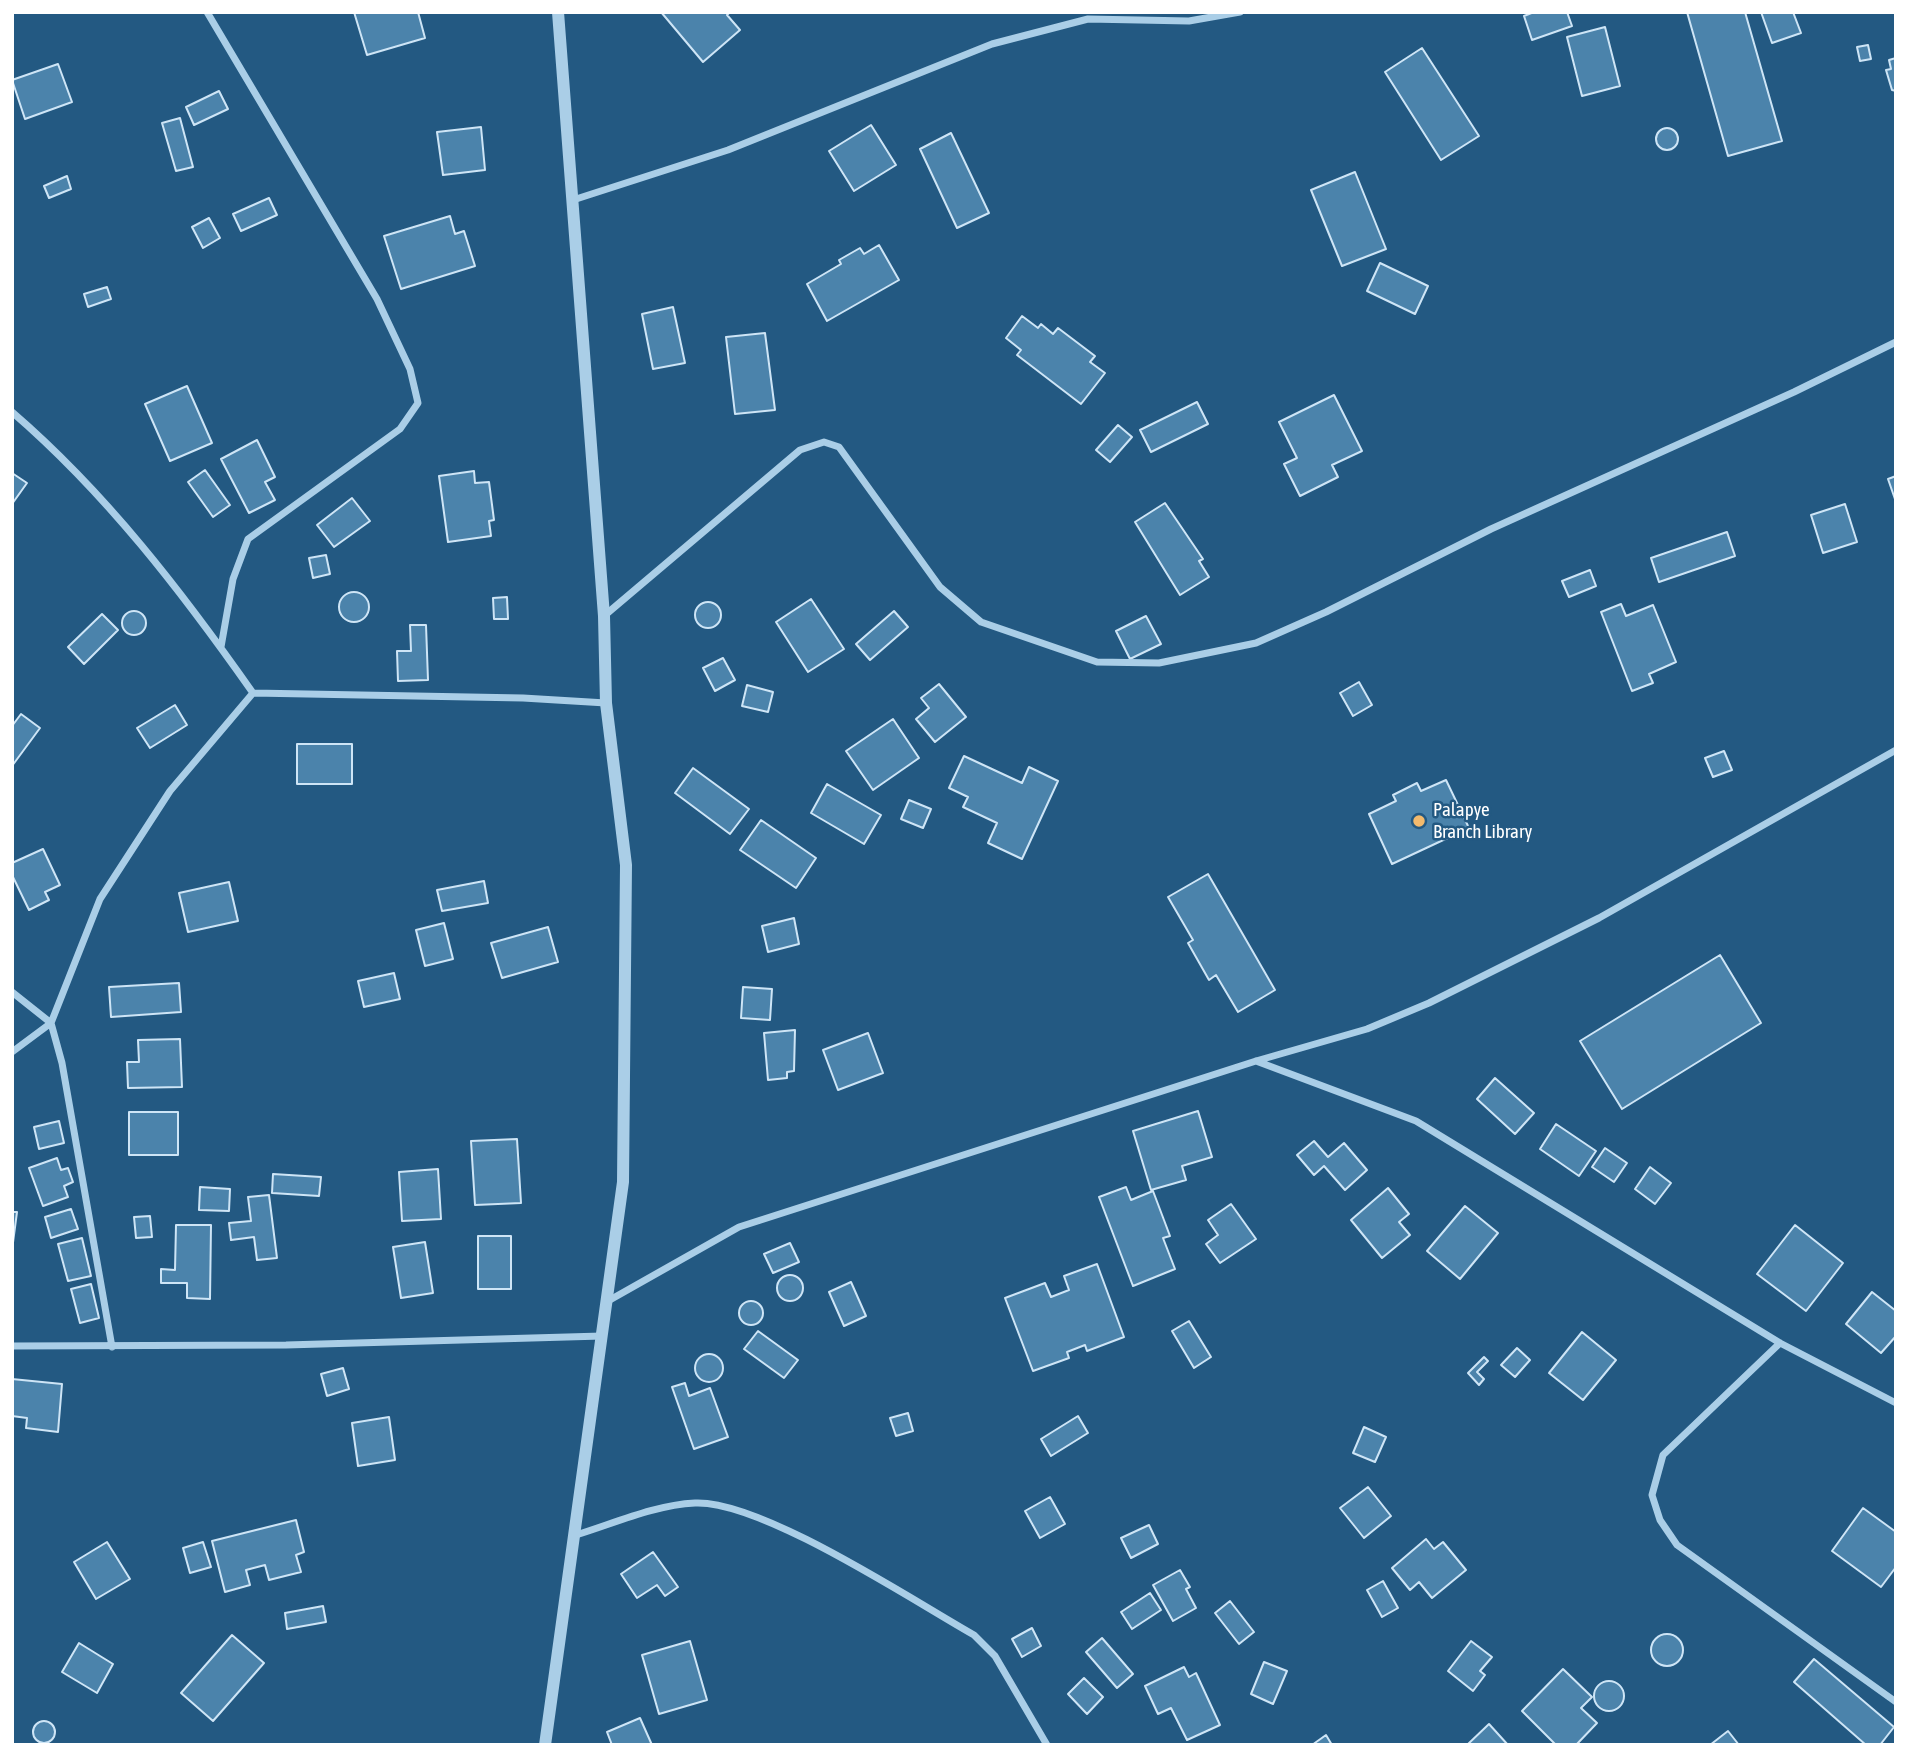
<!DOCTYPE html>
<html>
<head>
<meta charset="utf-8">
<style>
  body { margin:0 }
  #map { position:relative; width:1908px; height:1757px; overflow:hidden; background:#235982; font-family:"Asap Condensed",sans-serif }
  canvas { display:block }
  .frame { position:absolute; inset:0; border:14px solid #fff; pointer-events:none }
</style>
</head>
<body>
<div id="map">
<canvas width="1908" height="1757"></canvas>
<div class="frame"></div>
</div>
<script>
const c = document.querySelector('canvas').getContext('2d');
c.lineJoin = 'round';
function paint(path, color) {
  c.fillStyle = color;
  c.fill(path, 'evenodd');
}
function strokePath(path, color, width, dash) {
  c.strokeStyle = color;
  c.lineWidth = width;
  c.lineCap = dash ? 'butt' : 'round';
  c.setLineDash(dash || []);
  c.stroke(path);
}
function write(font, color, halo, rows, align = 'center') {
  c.font = font + ' "Asap Condensed",sans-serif';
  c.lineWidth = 5;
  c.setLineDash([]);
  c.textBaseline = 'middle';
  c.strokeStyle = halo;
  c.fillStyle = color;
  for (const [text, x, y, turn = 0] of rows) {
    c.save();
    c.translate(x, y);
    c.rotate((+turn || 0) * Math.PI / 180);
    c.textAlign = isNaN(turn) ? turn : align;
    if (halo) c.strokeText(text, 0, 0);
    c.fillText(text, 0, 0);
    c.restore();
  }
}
const building = new Path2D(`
  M354 12H418L425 38 367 55Z
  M661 12H730L727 15 740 30 703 62Z
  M1534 12H1567L1572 26 1532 40 1524 16Z
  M1687 12H1745L1782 141 1728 156Z
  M1761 12H1793L1801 33 1772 43Z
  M1605 27 1620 86 1582 96 1567 37Z
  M1868 45 1871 59 1860 61 1857 47Z
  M1422 48 1479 136 1441 160 1385 72Z
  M1896 58V91L1892 90 1886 70 1891 69 1889 60Z
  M58 64 72 102 25 119 12 80Z
  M219 91 228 109 194 125 186 107Z
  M180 118 193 167 176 171 162 123Z
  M871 125 896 165 854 191 829 151Z
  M481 127 485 170 443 175 437 132Z
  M1656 139a11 11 0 1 1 22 0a11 11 0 1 1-22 0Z
  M951 133 989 213 957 228 920 149Z
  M1355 172 1386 249 1342 266 1311 190Z
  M67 176 71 189 49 198 44 186Z
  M269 198 277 215 241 231 233 214Z
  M450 216 455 234 464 231 475 266 401 289 384 236Z
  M209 218 220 238 203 248 192 227Z
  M879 245 899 280 827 321 807 284 841 264 839 260 860 248 864 254Z
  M1380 263 1428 286 1415 314 1367 291Z
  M107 287 111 299 88 307 84 294Z
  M673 307 685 363 653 369 642 314Z
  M1022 316 1038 328 1041 324 1053 334 1058 328 1095 356 1090 362 1105 373 1081 404 1017 355 1021 350 1006 338Z
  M765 333 775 410 735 414 726 337Z
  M187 386 212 443 170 461 145 404Z
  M1334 395 1362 451 1332 465 1338 477 1300 496 1284 464 1297 458 1279 422Z
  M1197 402 1208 424 1151 452 1140 430Z
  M1118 425 1132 437 1110 462 1096 450Z
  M257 440 275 477 265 482 275 500 249 513 221 459Z
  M205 470 230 505 213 517 188 482Z
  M474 471 475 483 489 482 494 520 489 521 491 536 448 542 439 476Z
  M12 473 27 483 12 504Z
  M1896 476V502L1888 479Z
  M352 498 370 521 334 547 317 525Z
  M1165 503 1203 559 1199 561 1209 577 1180 595 1135 522Z
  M1845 504 1857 542 1823 553 1811 515Z
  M1727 532 1735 556 1659 582 1651 558Z
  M326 555 330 574 313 578 309 558Z
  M1590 570 1596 586 1569 597 1562 581Z
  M339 607a15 15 0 1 1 30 0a15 15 0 1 1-30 0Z
  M507 597 508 619H494L493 598Z
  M811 599 844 649 808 672 776 622Z
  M695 615a13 13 0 1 1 26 0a13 13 0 1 1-26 0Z
  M1621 604 1626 616 1653 605 1676 662 1649 674 1653 683 1632 691 1601 612Z
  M894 611 908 627 870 660 856 644Z
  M122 623a12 12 0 1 1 24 0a12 12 0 1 1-24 0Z
  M102 614 118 630 84 664 68 647Z
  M1146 616 1161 644 1130 659 1116 631Z
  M410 625H426L428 680 398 681 397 651H411Z
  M723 658 735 680 715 691 703 668Z
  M1359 682 1372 705 1353 716 1340 693Z
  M939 684 966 717 935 742 916 719 929 708 921 698Z
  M747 685 773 692 768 712 742 706Z
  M175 705 187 725 150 748 137 728Z
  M21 714 40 728 12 766V726Z
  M893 719 919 758 873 790 846 751Z
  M297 744H352V784H297Z
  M1724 751 1732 770 1713 777 1705 758Z
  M964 756 1022 783 1029 767 1058 781 1022 859 988 843 997 823 963 807 968 797 949 788Z
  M693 768 749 809 730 834 675 793Z
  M1446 780 1469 828 1392 864 1369 814 1396 801 1393 795 1417 783 1421 791Z
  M827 784 881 815 864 844 811 813Z
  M909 800 931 809 923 828 901 819Z
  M761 820 816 858 796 888 740 850Z
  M43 849 60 885 45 892 49 900 29 910 12 875V863Z
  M1208 874 1275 990 1238 1012 1216 975 1209 980 1188 943 1193 940 1168 897Z
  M484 881 488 903 442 911 437 890Z
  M229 882 238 921 188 932 179 893Z
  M794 918 799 944 768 952 762 926Z
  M444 923 453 959 425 966 416 930Z
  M548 927 558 962 502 978 491 943Z
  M1720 955 1761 1023 1622 1109 1580 1041Z
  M394 973 400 999 364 1007 358 981Z
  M179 983 181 1012 111 1017 109 987Z
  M743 987 772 989 770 1020 741 1018Z
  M795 1030 794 1071 787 1072V1078L768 1080 764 1033Z
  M868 1033 883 1073 838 1090 823 1050Z
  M180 1039 182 1087 128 1088 127 1062H139L138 1040Z
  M1495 1078 1534 1113 1515 1134 1477 1099Z
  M1198 1111 1212 1157 1182 1166 1186 1180 1151 1190 1133 1131Z
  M129 1112H178V1155H129Z
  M59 1121 64 1143 39 1149 34 1127Z
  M1556 1124 1596 1151 1579 1176 1540 1149Z
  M517 1139 521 1203 475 1205 471 1141Z
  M1314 1141 1328 1157 1344 1143 1367 1170 1345 1190 1324 1166 1314 1175 1297 1155Z
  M1605 1148 1627 1163 1614 1182 1592 1167Z
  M57 1158 61 1170 68 1168 73 1182 64 1186 68 1197 43 1206 29 1168Z
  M1650 1167 1671 1183 1655 1204 1635 1189Z
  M438 1169 441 1219 402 1221 399 1172Z
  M273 1174 321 1177 319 1196 272 1193Z
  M200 1187 230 1189 229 1211 199 1210Z
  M1126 1187 1131 1200 1153 1191 1170 1236 1163 1238 1175 1269 1133 1286 1099 1197Z
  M1388 1188 1409 1214 1399 1222 1410 1235 1382 1258 1351 1220Z
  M269 1195 277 1258 257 1260 254 1237 231 1240 229 1223 251 1221 248 1197Z
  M1231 1204 1256 1239 1220 1263 1206 1244 1218 1235 1208 1220Z
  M1465 1206 1498 1233 1460 1279 1427 1251Z
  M71 1209 78 1229 51 1238 45 1217Z
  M12 1212H17L12 1250Z
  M150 1216 152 1237 136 1238 134 1217Z
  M176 1225H211L210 1299 187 1298V1283H161V1269L175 1270Z
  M1795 1225 1843 1263 1806 1311 1757 1274Z
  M478 1236H511V1289H478Z
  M82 1238 91 1276 68 1281 58 1244Z
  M425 1242 433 1293 401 1298 393 1247Z
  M790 1243 799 1262 773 1273 764 1254Z
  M1097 1264 1124 1337 1087 1351 1085 1345 1067 1352 1069 1358 1033 1371 1005 1298 1045 1283 1051 1297 1069 1290 1064 1276Z
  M777 1288a13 13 0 1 1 26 0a13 13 0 1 1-26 0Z
  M851 1282 866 1316 844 1326 829 1292Z
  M91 1284 99 1318 80 1323 71 1289Z
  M1872 1292 1896 1311V1336L1881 1353 1846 1324Z
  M739 1313a12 12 0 1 1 24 0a12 12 0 1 1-24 0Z
  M1189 1321 1211 1357 1194 1368 1172 1331Z
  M758 1331 798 1360 784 1378 744 1349Z
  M1582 1332 1616 1360 1583 1400 1549 1373Z
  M1517 1348 1530 1360 1515 1377 1501 1365Z
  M695 1368a14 14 0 1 1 28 0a14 14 0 1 1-28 0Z
  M1484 1357 1488 1361 1477 1372 1484 1379 1479 1385 1468 1373Z
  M343 1368 349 1389 327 1396 321 1374Z
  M12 1379 62 1384 58 1432 26 1428 27 1418 12 1416Z
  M685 1383 689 1396 710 1388 728 1437 694 1449 672 1387Z
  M908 1413 913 1431 896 1436 890 1418Z
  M1078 1416 1088 1433 1051 1456 1041 1439Z
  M389 1417 395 1460 358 1466 352 1423Z
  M1364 1427 1386 1437 1375 1462 1353 1453Z
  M1368 1487 1391 1516 1364 1538 1340 1508Z
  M1050 1497 1065 1524 1040 1538 1025 1511Z
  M1863 1508 1896 1532V1567L1881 1587 1832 1551Z
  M296 1520 304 1552 296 1555 301 1572 269 1580 265 1565 246 1570 250 1585 225 1592 212 1541Z
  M1149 1525 1158 1544 1131 1558 1121 1538Z
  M1426 1539 1434 1549 1443 1542 1466 1570 1432 1598 1419 1582 1410 1590 1392 1568Z
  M107 1542 130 1579 96 1599 74 1562Z
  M203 1542 211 1567 190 1573 183 1548Z
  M653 1552 678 1587 665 1596 657 1585 637 1598 621 1574Z
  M1180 1570 1190 1587 1186 1589 1196 1608 1173 1621 1153 1585Z
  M1383 1581 1398 1608 1382 1617 1367 1590Z
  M1150 1593 1161 1610 1132 1629 1121 1612Z
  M1230 1601 1254 1632 1239 1644 1215 1613Z
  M323 1606 326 1622 287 1629 285 1613Z
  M1032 1628 1041 1646 1022 1657 1012 1639Z
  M1651 1650a16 16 0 1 1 32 0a16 16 0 1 1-32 0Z
  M232 1635 264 1663 213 1721 181 1693Z
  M1102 1638 1133 1674 1117 1688 1086 1652Z
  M690 1641 707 1700 659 1714 642 1655Z
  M1471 1641 1492 1657 1480 1671 1485 1675 1473 1691 1448 1671Z
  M79 1643 113 1664 97 1693 62 1672Z
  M1814 1659 1894 1727 1880 1745H1866L1794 1682Z
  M1264 1662 1287 1671 1273 1704 1251 1694Z
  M1184 1667 1189 1677 1196 1673 1220 1725 1187 1740 1171 1708 1158 1714 1145 1686Z
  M1563 1669 1592 1697 1581 1708 1597 1723 1576 1745H1556L1522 1711Z
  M1084 1678 1103 1697 1087 1714 1068 1694Z
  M1594 1696a15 15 0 1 1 30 0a15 15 0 1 1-30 0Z
  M640 1718 652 1745H612L607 1732Z
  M33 1732a11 11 0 1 1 22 0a11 11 0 1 1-22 0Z
  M1489 1724 1508 1745H1467Z
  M1728 1731 1739 1745H1710Z
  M1326 1735 1332 1745H1312Z`);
const minor = new Path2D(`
  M207 12 377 299 410 369 418 403 400 429 248 539 233 579 221 647
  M573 200 728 150 992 44 1088 19 1189 21 1240 12
  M12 412C106 493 182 592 253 693
  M604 616 800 450 824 442 839 447 940 587 981 622 1097 662 1159 663 1256 643 1326 612 1491 529 1794 392 1896 342
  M12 992 51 1023 12 1052
  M1256 1061 1416 1121 1780 1343 1896 1403
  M608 1301 739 1227 1256 1061 1367 1029 1429 1003 1599 918 1896 750
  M1780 1343 1663 1455 1652 1495 1660 1520 1677 1545 1896 1702
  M12 1346 286 1345 602 1336
  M112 1347 62 1063 51 1023 100 899 170 791 253 693 523 698 606 703
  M576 1535C615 1523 655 1505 695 1503 761 1500 912 1600 974 1635L995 1656 1047 1745`);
const tertiary = new Path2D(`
  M545 1745 623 1182 626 865 606 703 604 616 558 12`);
const markers = [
  [1419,821,7,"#f3ba6d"]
];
const poiNames = [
  ["Palapye",1433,810],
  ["Branch Library",1433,832]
];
paint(building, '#4b83ab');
strokePath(building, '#cee5f6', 2);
strokePath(minor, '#aacee7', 7);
strokePath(tertiary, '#aacee7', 12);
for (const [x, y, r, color] of markers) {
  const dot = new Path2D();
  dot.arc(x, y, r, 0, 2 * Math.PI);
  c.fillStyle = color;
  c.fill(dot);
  strokePath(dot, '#235982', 2.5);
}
write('19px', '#fff', '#235982', poiNames, 'left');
</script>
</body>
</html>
